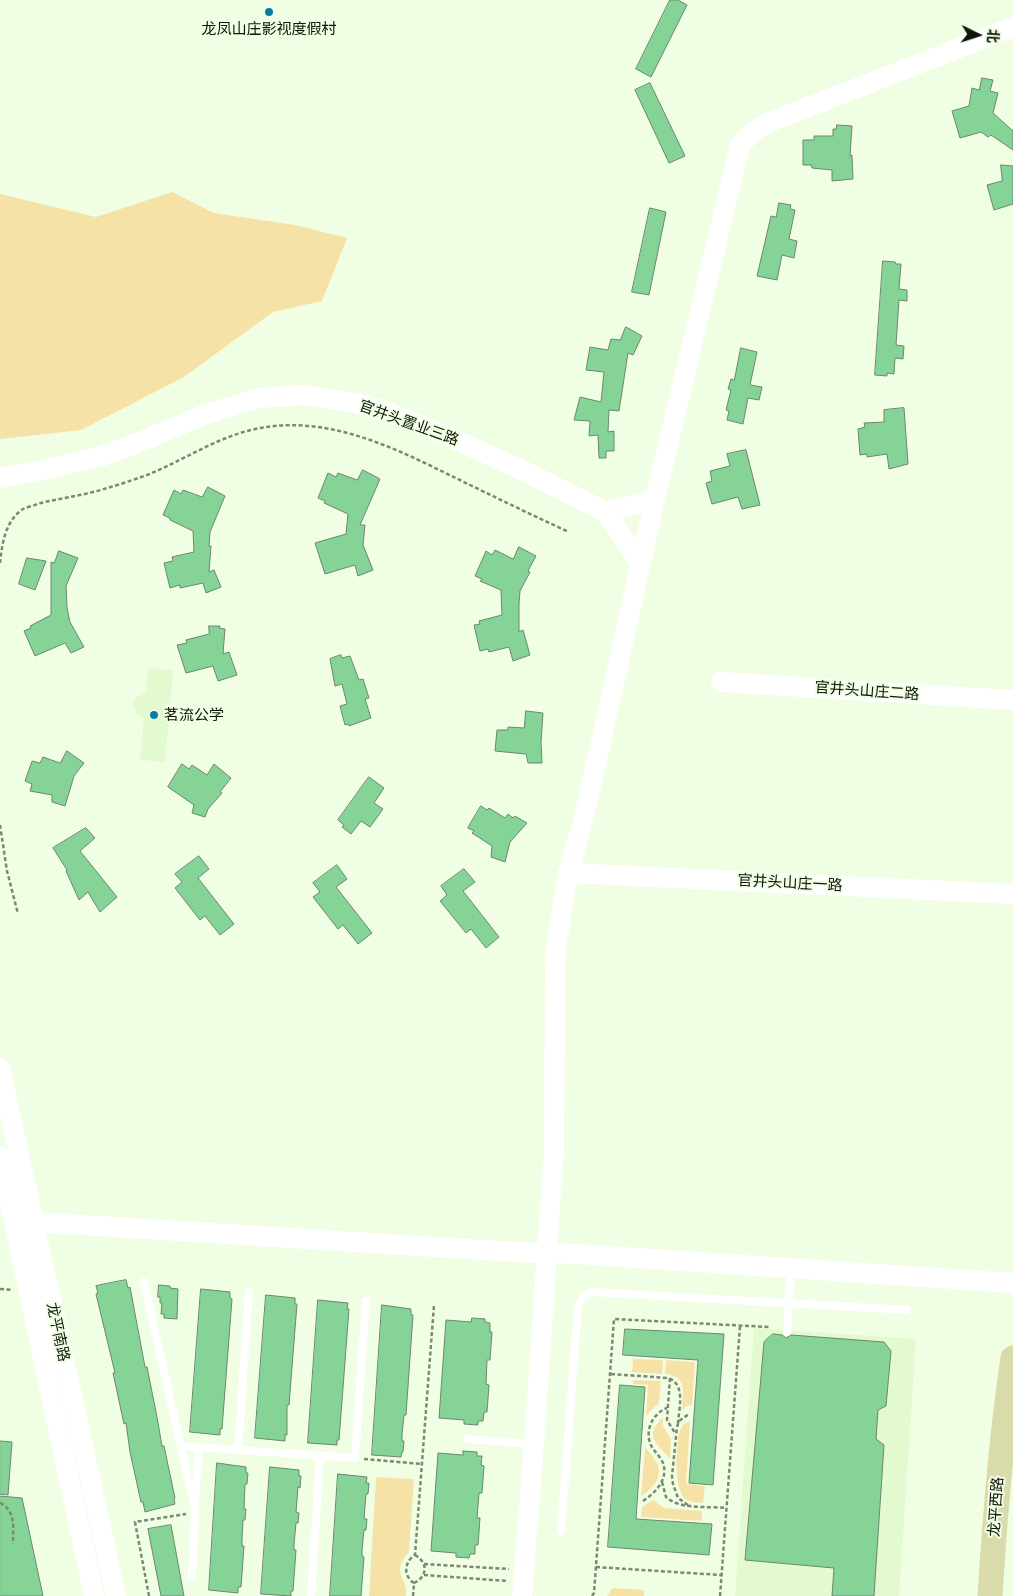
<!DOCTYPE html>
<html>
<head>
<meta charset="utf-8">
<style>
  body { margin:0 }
  #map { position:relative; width:1013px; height:1596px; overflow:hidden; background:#f0ffe3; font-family:"Golos Text","Noto Sans SC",sans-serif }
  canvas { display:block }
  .north { position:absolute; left:953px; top:10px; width:50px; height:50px; -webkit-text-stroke:4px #f0ffe3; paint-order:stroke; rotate:94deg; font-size:14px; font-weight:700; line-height:20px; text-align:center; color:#0f1509 }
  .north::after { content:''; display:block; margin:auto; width:18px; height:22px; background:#0f1509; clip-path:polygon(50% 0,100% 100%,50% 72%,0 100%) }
</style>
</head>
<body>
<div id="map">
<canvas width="1013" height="1596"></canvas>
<div class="north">北</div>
</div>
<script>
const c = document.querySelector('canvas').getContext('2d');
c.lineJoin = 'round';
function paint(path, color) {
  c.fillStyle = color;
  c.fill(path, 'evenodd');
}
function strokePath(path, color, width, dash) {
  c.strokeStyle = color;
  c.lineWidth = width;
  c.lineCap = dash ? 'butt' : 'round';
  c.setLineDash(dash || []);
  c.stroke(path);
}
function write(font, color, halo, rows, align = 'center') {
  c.font = font + ' "Golos Text","Noto Sans SC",sans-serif';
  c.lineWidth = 4;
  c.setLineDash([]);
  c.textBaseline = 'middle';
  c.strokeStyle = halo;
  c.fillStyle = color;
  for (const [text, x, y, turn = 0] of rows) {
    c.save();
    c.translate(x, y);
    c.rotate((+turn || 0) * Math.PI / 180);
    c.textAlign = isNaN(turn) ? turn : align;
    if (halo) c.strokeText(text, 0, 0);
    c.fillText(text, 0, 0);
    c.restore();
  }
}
const built = new Path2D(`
  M148 668 173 670 165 762 140 760 144 718 137 714 133 703 137 697 146 692Z
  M754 1328 916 1339 899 1596H735Z`);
const green = new Path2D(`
  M172 192 214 213 295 225 347 238 322 301 273 312 184 377 81 430 0 439V194L96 217Z
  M633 1359 663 1360 662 1374 632 1372Z
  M666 1360 695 1362 692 1405 685 1407 682 1411C683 1394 688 1376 665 1374Z
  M633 1380 661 1381 659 1404 655 1406 646 1416 648 1385 633 1384Z
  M663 1417V1426L671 1439 670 1459C657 1443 643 1437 663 1417Z
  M690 1421 686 1484 705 1486 703 1503C697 1502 689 1503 684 1498 674 1488 675 1440 681 1428 683 1424 686 1423 690 1421Z
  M645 1447C649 1452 654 1457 657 1463 664 1477 652 1490 641 1496Z
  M376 1477 414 1479 409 1552C390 1575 408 1575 406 1596H369Z
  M653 1500 664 1508 702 1511V1521L641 1517 642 1507Z
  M613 1588 644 1590V1596H607Z`);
const building = new Path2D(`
  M670 0H678L687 5 651 77 636 69Z
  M982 78 993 80 990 91 998 93 993 113 1013 131V150L991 135 988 137 981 132 960 138 952 111 969 106 972 88 979 90Z
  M650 83 685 156 669 163 635 90Z
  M837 125 852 126 850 156 852 155 853 179 832 181V170L812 168 811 165H803V140H814V136H833V129H836Z
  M1001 165 1013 166V204L994 210 987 185 1002 181Z
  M779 203 791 205 790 209 795 210 789 239 797 241 794 258 782 255 777 280 757 276 771 216 776 217Z
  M650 208 666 212 649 295 632 292Z
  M883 261 895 262 896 264H901L899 289 907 290V301L899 300 896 345 904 346 903 359 895 358 894 374 887 373V376L875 375Z
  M626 327 642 336 633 355 628 353 619 411 609 410 608 432 614 431V451H606V458H599L598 435 589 436 590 421 574 420 580 397 601 402 604 372 586 370 590 347 608 350 611 339 620 340Z
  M741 348 757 352 750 385 762 387 759 400 748 398 743 424 727 420 729 411 726 410 731 390 728 389 731 379 734 380Z
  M904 408 908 464 889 469 887 454 867 457V454L860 455 858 429 865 427 864 423 884 422V410Z
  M746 450 760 505 742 509 738 497 712 504 706 483 712 481 710 471 730 466 727 454Z
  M363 470 380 479 360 525H365L363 545 373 570 358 576 355 565 325 574 315 543 346 534 348 514 324 503 325 501 318 498 328 473 336 477 338 473 357 480Z
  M208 487 225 496 210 532 209 546H211L209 572 214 570 221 587 206 593 203 583 180 588V585L170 588 164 563 173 561 172 557 194 552 193 531 170 520V518L163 515 174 490 181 494 183 490 202 497Z
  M519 547 536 556 528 571 530 572 520 591 519 603V632L523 630 530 655 513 661 509 647 489 652 488 649 480 651 474 625 480 624 479 621 502 615 501 590 480 581 482 579 475 576 486 551 492 555 495 550 513 559Z
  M59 551 78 558 66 586 67 608 70 622 84 647 71 653 65 643 35 656 24 631 31 628 30 626 51 615V562L54 563Z
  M27 558 46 561 35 590 19 584Z
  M209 626H220L219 628 225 629 223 654 229 652 237 675 218 681 213 666 186 673 177 645 187 643 186 640 209 634Z
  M341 655 342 658 350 656 359 680 363 679 369 698 365 699 371 718 349 726 348 724 345 725 340 706 347 704 342 684 335 686 330 659Z
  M526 711 543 713 541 742 542 763H528L526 754 495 751 497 730H508V727L524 728Z
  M67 751 84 763 74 776 65 806 52 802V795L30 791 32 784 25 781 32 761 40 763 43 757 60 763Z
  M182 764 189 769 192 765 207 775 214 764 231 778 220 792 222 793 208 809 205 817 192 813 194 805 168 787Z
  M369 777 384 788 374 803 383 809 370 827 361 821 351 834 342 827 344 825 338 820Z
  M481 806 487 810 489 808 505 818 508 814 513 818 515 816 527 823 510 842 505 862 491 857 492 846 472 833 474 831 468 828Z
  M86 828 95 838 80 851 117 897 100 912 88 892 79 900 66 871 67 870 53 848Z
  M199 856 209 869 198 878 234 924 220 935 205 916 200 920 175 888 182 882 175 874Z
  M337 865 347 879 336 887 372 933 358 944 343 925 338 929 313 897 320 892 313 883Z
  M464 869 475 882 463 891 499 937 486 948 471 929 466 933 440 901 447 895 441 886Z
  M126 1280 128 1288 130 1287 145 1367H147L157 1417 162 1446H164L175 1498H174L175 1504 145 1512 143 1502H141L130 1452 126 1423 124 1424 113 1373H115L96 1294 98 1293 96 1286Z
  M159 1285 170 1286V1288L178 1289 177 1319 164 1318V1314H161L162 1303H160V1297H158Z
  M201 1289 230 1292V1298L232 1299 222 1429H220V1435L190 1432Z
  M266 1295 295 1298V1304H297L289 1405H287V1435H285V1441L255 1438Z
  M318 1300 348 1303 347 1309H349L339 1440H337V1445L308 1443Z
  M382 1305 411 1309V1315H413L406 1415H404L402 1435V1441H404L403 1452H402L401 1457 372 1455Z
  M472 1318 485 1319V1322L490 1323V1332H492L490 1360H487L486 1384 489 1385 487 1412H484L483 1421H478V1425L464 1424V1420L439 1418 446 1320 471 1322Z
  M625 1329 724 1334 713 1485 689 1483 698 1360 623 1355Z
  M773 1334 782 1335 786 1338 791 1335 884 1342 891 1351 886 1406 878 1410 876 1439 884 1445 874 1596H832L834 1568 745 1560 764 1342Z
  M620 1385 645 1387 636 1519 712 1524 709 1555 608 1547Z
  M0 1441 12 1442 8 1495 0 1494Z
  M463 1451 477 1452V1456H482L481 1465 484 1466 482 1493H479L477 1518H480L478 1545H475V1554H470L469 1558 456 1557V1553L431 1551 438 1453 463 1455Z
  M217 1463 246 1467V1473H248L247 1484H245L244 1509H246L245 1520H243L242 1540V1546H244L241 1587H238V1593L209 1590Z
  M270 1467 299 1470V1476H301L300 1488 298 1487 296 1512 299 1513 298 1523H296L294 1544V1550H296L293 1591H291V1596L261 1594Z
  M338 1474 367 1477 366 1483H369L368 1494H366L364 1519H367L366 1530H364L362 1550V1556L364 1557 361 1596H330Z
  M0 1496 22 1498 43 1596H0Z
  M171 1525 184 1596H161L148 1529Z`);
const path = new Path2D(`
  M0 563C2 544 5 521 23 509 27 507 33 506 37 504 59 498 82 496 104 489 118 485 133 480 147 475 182 461 214 439 251 430 329 411 402 452 470 485 503 501 536 517 569 532
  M0 825 7 871 18 914
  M0 1289 13 1290
  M611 1374 668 1378C686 1384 679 1408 678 1423
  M670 1378 667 1420 675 1433
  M364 1459 422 1464
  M662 1482 666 1497C680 1510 708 1506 726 1508
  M643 1501C657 1492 671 1476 661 1459 657 1453 652 1449 650 1443 645 1428 654 1413 667 1408
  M0 1503C16 1510 13 1529 13 1544
  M688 1505 678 1498 673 1484 672 1476 677 1427 679 1421 689 1414
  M424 1564 509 1569
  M596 1567 721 1575
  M424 1575 508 1581
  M414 1583C427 1577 429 1563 415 1555
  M149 1596 135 1522 186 1514
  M413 1596 414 1583C403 1576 404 1562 415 1555L434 1305
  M592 1596 594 1593 614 1319 769 1327
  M720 1596 740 1326`);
const service = new Path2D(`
  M144 1282 195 1510 192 1576
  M787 1332 791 1270
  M467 1439 532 1444
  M181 1446 355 1458 366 1301
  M238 1450 249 1292
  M195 1501 199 1448
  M561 1531 578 1306C581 1299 584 1294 592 1292L907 1310
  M311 1596 320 1456`);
const tertiary = new Path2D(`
  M0 478 39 471 102 456 130 446 204 415 258 398 304 395 329 399 356 403 382 410 438 432 524 471 606 512 640 563
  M606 512 655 499
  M721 682 1013 700
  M568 873 1013 894
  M0 1068 116 1596
  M0 1156 94 1596
  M34 1222 515 1252 577 1254 1013 1283
  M522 1596 534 1444 554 1149 555 972 556 948 568 873 581 828 592 782 655 499 740 145 754 131 770 122 1013 27`);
const primary = new Path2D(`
  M990 1596C995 1516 1001 1437 1013 1358`);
const markers = [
  [269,12,5,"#087ea5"],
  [154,715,5,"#087ea5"]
];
const poiNames = [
  ["龙凤山庄影视度假村",269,29],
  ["茗流公学",164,715,"left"]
];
const streetNames = [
  ["官井头置业三路",409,423,20],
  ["官井头山庄二路",867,691,4],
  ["官井头山庄一路",790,883,3],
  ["龙平南路",58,1332,78],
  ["龙平西路",996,1507,-86]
];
paint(built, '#e3f9d0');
paint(green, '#f6e2a7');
paint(building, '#86d398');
strokePath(building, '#6a8770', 1);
strokePath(path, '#7d8773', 2.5, [4, 2.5]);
strokePath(service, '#fff', 8);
strokePath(tertiary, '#fff', 20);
strokePath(primary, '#d9dbaa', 25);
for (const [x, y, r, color] of markers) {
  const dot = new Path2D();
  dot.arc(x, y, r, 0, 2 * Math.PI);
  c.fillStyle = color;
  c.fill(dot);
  strokePath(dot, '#f0ffe3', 2);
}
write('15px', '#0f1509', '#f0ffe3', poiNames);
write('15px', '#0f1509', '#f0ffe3', streetNames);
</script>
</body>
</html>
